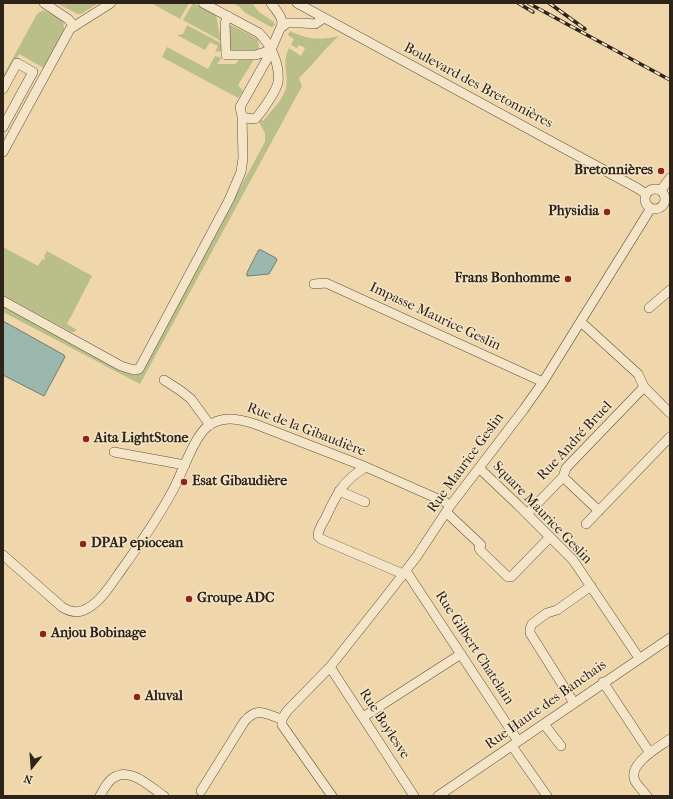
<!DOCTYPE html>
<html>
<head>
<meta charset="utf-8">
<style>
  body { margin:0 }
  #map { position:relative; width:673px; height:799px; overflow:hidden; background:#f0d7ab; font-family:"IM FELL French Canon",serif }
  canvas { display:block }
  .frame { position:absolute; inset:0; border:4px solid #2d2318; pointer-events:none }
  .north { position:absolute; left:12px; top:747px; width:40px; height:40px; -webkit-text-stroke:3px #f5e5c8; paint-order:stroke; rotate:197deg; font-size:11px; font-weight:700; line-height:16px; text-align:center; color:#2d2318 }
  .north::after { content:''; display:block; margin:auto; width:14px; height:18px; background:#2d2318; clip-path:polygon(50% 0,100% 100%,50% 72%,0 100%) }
</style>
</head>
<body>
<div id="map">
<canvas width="673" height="799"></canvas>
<div class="frame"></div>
<div class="north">N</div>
</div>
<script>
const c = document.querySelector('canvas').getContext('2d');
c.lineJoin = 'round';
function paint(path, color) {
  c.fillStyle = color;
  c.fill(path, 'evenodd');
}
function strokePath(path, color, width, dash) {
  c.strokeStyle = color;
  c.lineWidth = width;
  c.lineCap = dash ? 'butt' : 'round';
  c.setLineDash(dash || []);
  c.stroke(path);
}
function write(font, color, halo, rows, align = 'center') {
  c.font = font + ' "IM FELL French Canon",serif';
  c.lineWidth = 3;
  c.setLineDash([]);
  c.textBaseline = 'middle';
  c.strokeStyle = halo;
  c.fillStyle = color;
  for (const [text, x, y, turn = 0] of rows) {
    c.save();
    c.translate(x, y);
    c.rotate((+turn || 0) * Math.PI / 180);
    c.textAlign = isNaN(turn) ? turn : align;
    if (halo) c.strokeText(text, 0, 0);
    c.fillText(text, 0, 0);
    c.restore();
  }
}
const green = new Path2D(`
  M56 3H99L81 14H78Z
  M151 3H189L180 19Z
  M193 3 216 15 221 41 183 20Z
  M232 3H252L259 12 274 22 275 25 272 27 269 26 244 12 240 7Z
  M43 10 60 18 63 21 64 28V32L44 68 19 54 3 84V76L37 14Z
  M187 25 219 42 221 45V51L215 52 218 46 210 42 205 50 177 35 183 34Z
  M231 25 258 39 259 47 257 51 233 52 230 50 228 26Z
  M290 31C308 40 320 40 339 36 324 49 313 65 299 78L302 86 140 384 3 312V305L132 375 138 374 265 142V133L259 122 261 119 263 121C271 111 283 100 286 88 289 72 281 65 289 48L301 56 305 48 299 45 297 48 291 45 294 39 288 35Z
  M167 47 208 69 215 56 222 58 217 64H235L240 59 255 58 238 85 243 91 238 98 162 57Z
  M3 247 38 266 42 259 44 260 45 257 44 256 47 251 92 276 67 324 77 330 74 332H71L3 295Z`);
const water = new Path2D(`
  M259 250H261L276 258 277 260 269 274 247 276V273Z
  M3 321 64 355 65 357 44 396 3 375Z`);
const minor = new Path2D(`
  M44 3 68 19 74 26
  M203 3 259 33C271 45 280 64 278 82 277 90 261 113 255 119L246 118 242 116 240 107 267 59 280 29C286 19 276 11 271 3
  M297 3 637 188 646 194
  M228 16 225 23 226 55H256L271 50
  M282 27 287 23H302L315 24 324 18
  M3 89 17 63 33 72 3 127
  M3 152 70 29 111 3
  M645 199a10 10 0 1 1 20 0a10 10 0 1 1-20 0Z
  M661 190 670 178
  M314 284 326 283 543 382
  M3 301 121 366 134 370 139 369 229 200 241 172 243 158 242 116
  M649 308 670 290
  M581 322 638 374 644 387 670 413
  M164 380 181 391 191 399 210 425
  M114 452 185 465
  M366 467C343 480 336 495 325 519 322 524 318 530 318 536L321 539 403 574
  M479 468 518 505 573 560 639 658
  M563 477 599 511
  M339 491 365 502
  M446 512 481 545 479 548 481 551 508 577H511L550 537
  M527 514 563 477 566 468 644 387
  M586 524 670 437
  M3 555 62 607C70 612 79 614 88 608 102 600 112 583 122 569 140 544 158 518 173 490 183 472 193 438 208 426 223 415 239 419 255 424L366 467 445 502 450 506
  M406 571 518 741
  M330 667 414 796
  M603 682 650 753
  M574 703 530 633V629L532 624 547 613 557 610 591 586
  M363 717 461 654
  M282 719 287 711 330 667 391 590 417 556 450 506 524 409 543 382 651 208
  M282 719V725L332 796
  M544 724 561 746
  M512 746 547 796
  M201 791 244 722C258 705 266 715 282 719
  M100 796C103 790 107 782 113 778 130 766 150 787 164 796
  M438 796 670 638
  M647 796C643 791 638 786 635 781 627 764 659 747 670 739`);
const rail = new Path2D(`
  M518 3 533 12
  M528 3 670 80
  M549 3 585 29`);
const markers = [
  [661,171,4,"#8f2418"],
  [607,212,4,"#8f2418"],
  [568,279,4,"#8f2418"],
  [86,439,4,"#8f2418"],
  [184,482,4,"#8f2418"],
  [83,544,4,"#8f2418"],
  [189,599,4,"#8f2418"],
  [43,634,4,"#8f2418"],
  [137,697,4,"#8f2418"]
];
const streetNames = [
  ["Boulevard des Bretonnières",478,86,28],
  ["Impasse Maurice Geslin",435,317,25],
  ["Rue de la Gibaudière",306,430,21],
  ["Rue André Bruel",575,441,-47],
  ["Rue Maurice Geslin",466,463,-54],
  ["Square Maurice Geslin",542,513,46],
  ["Rue Gilbert Chatelain",474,648,57],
  ["Rue Haute des Banchais",546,705,-35],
  ["Rue Boylesve",384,724,57]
];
const poiNames = [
  ["Bretonnières",653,171,"right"],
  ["Physidia",599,212,"right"],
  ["Frans Bonhomme",560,279,"right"],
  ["Aita LightStone",94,439],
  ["Esat Gibaudière",192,482],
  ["DPAP epiocean",91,544],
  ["Groupe ADC",197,599],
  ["Anjou Bobinage",51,634],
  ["Aluval",145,697]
];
paint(green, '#babe88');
paint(water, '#9bb8af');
strokePath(water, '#6f7c73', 1);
strokePath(minor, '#5e503d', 10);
strokePath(minor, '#f5e5c8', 9);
strokePath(rail, '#2d2318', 3.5);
strokePath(rail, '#f5e5c8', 2, [6]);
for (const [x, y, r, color] of markers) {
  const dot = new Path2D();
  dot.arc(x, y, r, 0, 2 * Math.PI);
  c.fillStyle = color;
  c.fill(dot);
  strokePath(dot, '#f5e5c8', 1.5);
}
write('14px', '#2d2318', '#f5e5c8', streetNames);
write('bold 14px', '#2d2318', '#f5e5c8', poiNames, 'left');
</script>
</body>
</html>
